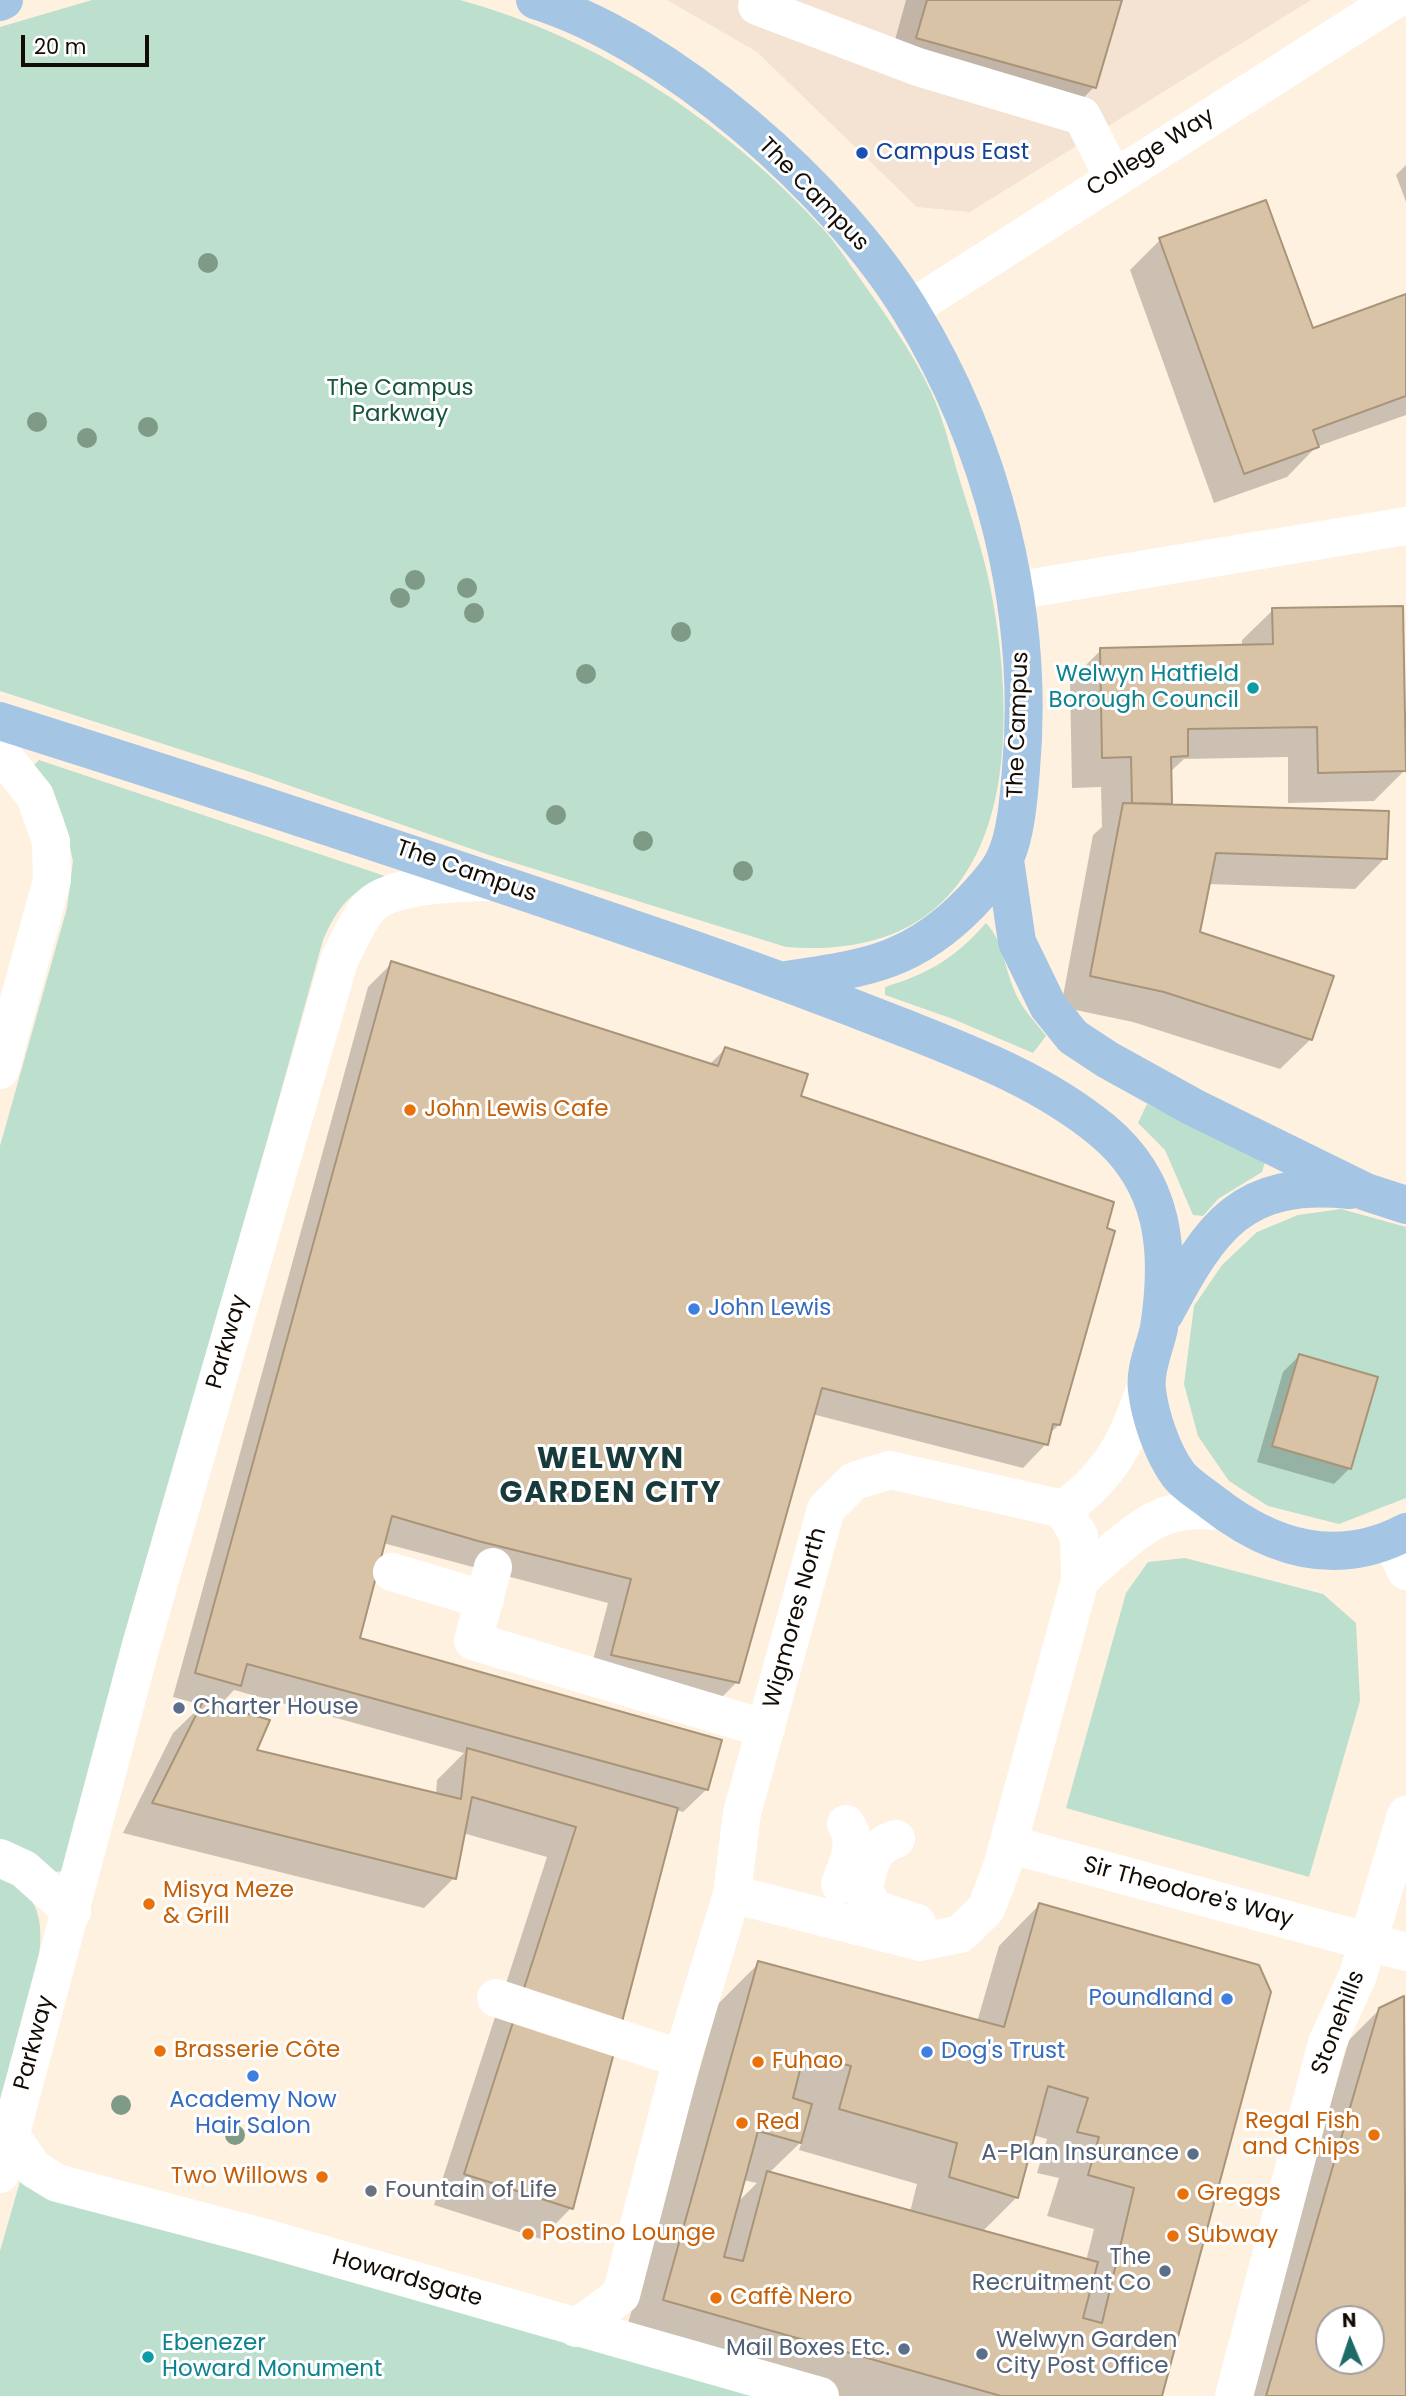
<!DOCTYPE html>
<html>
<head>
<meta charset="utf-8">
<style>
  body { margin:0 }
  #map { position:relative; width:1406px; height:2396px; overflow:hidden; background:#fff1e0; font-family:Poppins,sans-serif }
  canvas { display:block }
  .north { position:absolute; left:1315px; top:2305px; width:70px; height:70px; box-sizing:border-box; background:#fff; border:2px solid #a19e9b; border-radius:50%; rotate:358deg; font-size:19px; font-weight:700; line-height:28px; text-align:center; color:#130c04 }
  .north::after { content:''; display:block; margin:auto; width:24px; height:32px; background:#1d6a69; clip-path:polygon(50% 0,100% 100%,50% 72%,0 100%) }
  .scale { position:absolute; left:21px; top:35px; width:128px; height:32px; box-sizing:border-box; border:4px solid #130c04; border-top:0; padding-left:9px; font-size:21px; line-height:24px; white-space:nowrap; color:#130c04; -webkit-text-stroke:5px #fff; paint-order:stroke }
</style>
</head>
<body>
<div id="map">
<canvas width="1406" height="2396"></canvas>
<div class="north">N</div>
<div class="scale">20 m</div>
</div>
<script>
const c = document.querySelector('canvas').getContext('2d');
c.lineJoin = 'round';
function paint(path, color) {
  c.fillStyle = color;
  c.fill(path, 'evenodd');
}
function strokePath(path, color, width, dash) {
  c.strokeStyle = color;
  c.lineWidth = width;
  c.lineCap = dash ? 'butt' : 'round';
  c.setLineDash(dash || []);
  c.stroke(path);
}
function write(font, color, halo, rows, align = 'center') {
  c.font = font + ' Poppins,sans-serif';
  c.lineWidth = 6;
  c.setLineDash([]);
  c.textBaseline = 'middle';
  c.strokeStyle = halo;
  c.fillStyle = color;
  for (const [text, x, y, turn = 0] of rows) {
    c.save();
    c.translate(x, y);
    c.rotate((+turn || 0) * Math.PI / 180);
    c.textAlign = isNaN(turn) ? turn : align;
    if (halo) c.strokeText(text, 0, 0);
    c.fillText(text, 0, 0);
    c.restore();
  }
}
const education = new Path2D(`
  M667 0H1311L970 212 917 207 757 52Z`);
const green = new Path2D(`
  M92 0H460C600 38 726 123 824 230 836 243 846 259 856 273 883 311 911 349 931 392 944 419 951 452 960 481 971 517 984 554 991 591 1023 756 1008 965 786 947L489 855 259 775 0 691V27Z
  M39 760 385 876C350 893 339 904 323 940L64 1871 54 1872 0 1842V1146L67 908 73 861 63 817 49 783 33 766Z
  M986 923C1004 941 1005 975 1019 1000 1026 1013 1037 1024 1046 1036L1033 1053 953 1019 885 995V987C930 973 955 958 986 923Z
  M1147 1104 1265 1162 1262 1172 1218 1199 1203 1216 1193 1215 1165 1150 1138 1123Z
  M1341 1209 1406 1227V1498L1339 1524 1268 1506 1229 1481 1198 1436 1184 1384 1194 1306 1222 1265 1257 1232 1298 1215Z
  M1185 1558 1323 1594 1356 1623 1360 1701 1309 1877 1066 1808 1126 1593 1148 1562Z
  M0 1874C15 1884 31 1893 37 1912 52 1957 13 2053 0 2100Z
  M21 2178 80 2206 760 2396H0V2251Z`);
const shadow = new Path2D(`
  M906 0H1120L1094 87 1064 118 887 69Z
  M1406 165V202L1396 175Z
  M1160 240 1312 330 1406 296V415L1316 447 1287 477 1214 503 1130 270Z
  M1273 610 1404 771 1374 801 1288 803V757L1184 759 1169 773 1170 806 1385 858 1355 889 1208 884 1198 933 1311 1039 1280 1069 1133 1022 1061 1007 1093 835 1102 827 1101 787 1072 788 1070 681 1101 650 1242 647V640Z
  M392 963 709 1065 725 1049 799 1097 1105 1229 1059 1425 1049 1434 1046 1444 1023 1468 812 1414 737 1682 713 1706 588 1679 608 1603 383 1543 357 1639 707 1789 683 1812 676 1810 571 2208 541 2239 434 2205 547 1857 463 1833 454 1878 424 1908 123 1833 173 1733 202 1705 173 1697 368 987ZM234 1690 464 1753 437 1780 436 1795 255 1751 218 1707Z
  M1299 1356 1350 1468 1334 1484 1257 1462 1283 1372Z
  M1040 1904 1258 1966 1160 2396H815L623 2341 718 2004 759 1963 977 2022 999 1946ZM1033 2135 1047 2139 1037 2173 1059 2178 1047 2216 1094 2229 1086 2261 982 2232 1017 2197ZM802 2141 799 2150 917 2184 910 2212 769 2173ZM743 2180 757 2183 737 2203Z
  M1405 1998 1406 2396H1246L1349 2040 1380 2009ZM1329 2319H1371V2361H1329Z`);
const building = new Path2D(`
  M927 0H1122L1096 88 916 38Z
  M1266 200 1313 328 1406 294V396L1313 430 1319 447 1244 474 1159 238Z
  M1403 606 1406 771 1318 773 1317 727 1188 729V756L1171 757 1172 804 1132 803 1131 757 1102 758 1100 648 1273 644 1272 608Z
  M1123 803 1389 811 1387 859 1216 853 1200 932 1334 976 1312 1040 1164 992 1090 976Z
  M391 961 718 1066 725 1047 808 1074 801 1096 1114 1202 1107 1228 1115 1231 1060 1425 1053 1424 1048 1445 822 1388 739 1683 611 1655 631 1579 478 1541 392 1516 360 1638 722 1740 708 1790 247 1664 241 1686 195 1673Z
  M1299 1354 1378 1377 1351 1469 1272 1446Z
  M203 1701 270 1720 257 1750 461 1799 467 1748 678 1808 573 2209 464 2174 576 1827 472 1797 456 1879 152 1803Z
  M1039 1903 1259 1965 1271 1992 1162 2396H1001L663 2300 758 1961 1004 2027ZM804 2054 851 2066 839 2109 957 2143 949 2177 1018 2198 1048 2086 1088 2098 1077 2132 1099 2137 1088 2175 1134 2188 1102 2323 1083 2318 1098 2262 767 2171 743 2261 724 2257 758 2131 801 2143 812 2104 793 2098Z
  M1404 1996 1406 2396H1266L1379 2008ZM1329 2319H1371V2361H1329Z`);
const minor = new Path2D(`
  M757 6 918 67 1082 116 1113 177
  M910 309 1394 0
  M1014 591 1406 526
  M0 752 35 796 51 841 52 880 0 1070
  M1063 1509C1111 1476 1128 1440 1146 1386
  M1392 1540 1406 1571
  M493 1567 473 1641 766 1729
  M392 1572 485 1600
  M1080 1580C1101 1561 1142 1522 1168 1515 1186 1509 1205 1510 1223 1511
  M896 1839C870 1847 869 1867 863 1891L875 1909 917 1923
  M1008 1844 1406 1952
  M0 1858 24 1869 72 1912
  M840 1884C847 1865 859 1842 846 1824
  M496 1998 682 2059
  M11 2136 34 2169 57 2183 262 2237 820 2396
  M0 2174 141 1645 339 961C347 944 356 924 368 908 390 882 463 884 496 881
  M576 2328 621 2295 682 2059 732 1894 742 1813 826 1509 854 1481 890 1470 1063 1509 1079 1536 1080 1580 1002 1867 986 1909 960 1934 921 1942 732 1894
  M1234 2396 1327 2043 1358 1975 1406 1815`);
const major = new Path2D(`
  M535 0C670 42 837 190 910 310 993 445 1035 610 1021 769 1019 795 1016 837 1004 860 997 875 982 890 971 902 912 963 866 968 786 980
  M0 2 4 0
  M0 721C231 794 460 869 689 948 761 973 831 999 902 1027 973 1055 1042 1081 1102 1130 1165 1182 1171 1250 1159 1328 1155 1347 1144 1370 1147 1390 1150 1416 1162 1452 1178 1474 1186 1485 1202 1494 1213 1503 1272 1549 1337 1568 1406 1532
  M1005 860 1017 942 1048 1006 1073 1037 1108 1060 1193 1107 1366 1192 1406 1205
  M1165 1313C1211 1226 1242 1179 1350 1190`);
const trees = [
  [208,263],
  [37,422],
  [148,427],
  [87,438],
  [415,580],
  [467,588],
  [400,598],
  [474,613],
  [681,632],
  [586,674],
  [556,815],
  [643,841],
  [743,871],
  [121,2105],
  [235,2135]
];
const markers = [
  [862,153,7,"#1a4fb4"],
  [1253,688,7,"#0f9aa8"],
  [410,1110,7,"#e8710a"],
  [694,1309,7,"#3f7fe0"],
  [179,1708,7,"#5c6f8a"],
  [149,1904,7,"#e8710a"],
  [1227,1999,7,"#3f7fe0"],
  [160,2051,7,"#e8710a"],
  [927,2052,7,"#3f7fe0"],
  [758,2062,7,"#e8710a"],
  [253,2076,7,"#3f7fe0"],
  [742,2123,7,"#e8710a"],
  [1374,2135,7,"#e8710a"],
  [1193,2154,7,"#5c6f8a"],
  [322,2177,7,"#e8710a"],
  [371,2191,7,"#6b7280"],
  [1183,2194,7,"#e8710a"],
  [528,2234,7,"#e8710a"],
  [1173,2236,7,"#e8710a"],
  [1165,2271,7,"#5c6f8a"],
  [716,2298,7,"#e8710a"],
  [904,2349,7,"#5c6f8a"],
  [982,2354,7,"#5c6f8a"],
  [148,2357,7,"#0f9aa8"]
];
const transitNames = [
  ["Campus East",876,153]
];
const streetNames = [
  ["College Way",1151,153,-32],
  ["The Campus",813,195,46],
  ["The Campus",1019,725,-88],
  ["The Campus",466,872,19],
  ["Parkway",228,1342,-74],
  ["Wigmores North",796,1618,-75],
  ["Sir Theodore's Way",1188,1893,15],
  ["Stonehills",1339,2023,-69],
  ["Parkway",35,2043,-75],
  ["Howardsgate",407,2279,16]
];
const parkNames = [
  ["The Campus",400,389],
  ["Parkway",400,415]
];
const cultureNames = [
  ["Welwyn Hatfield",1239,675],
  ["Borough Council",1239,701],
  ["Ebenezer",162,2344,"left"],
  ["Howard Monument",162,2370,"left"]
];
const foodNames = [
  ["John Lewis Cafe",424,1110],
  ["Misya Meze",163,1891],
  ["& Grill",163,1917],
  ["Brasserie Côte",174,2051],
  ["Fuhao",772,2062],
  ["Regal Fish",1360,2122,"right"],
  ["and Chips",1360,2148,"right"],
  ["Red",756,2123],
  ["Two Willows",308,2177,"right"],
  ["Greggs",1197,2194],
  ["Postino Lounge",542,2234],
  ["Subway",1187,2236],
  ["Caffè Nero",730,2298]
];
const shopNames = [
  ["John Lewis",708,1309],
  ["Poundland",1213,1999,"right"],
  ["Dog's Trust",941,2052],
  ["Academy Now",253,2101,"center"],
  ["Hair Salon",253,2127,"center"]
];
const serviceNames = [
  ["Charter House",193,1708,"left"],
  ["A-Plan Insurance",1179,2154],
  ["The",1151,2258],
  ["Recruitment Co",1151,2284],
  ["Welwyn Garden",996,2341,"left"],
  ["City Post Office",996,2367,"left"],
  ["Mail Boxes Etc.",890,2349]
];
const worshipNames = [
  ["Fountain of Life",385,2191]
];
const districtNames = [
  ["WELWYN",611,1460],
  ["GARDEN CITY",611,1494]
];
paint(education, '#f4e2d2');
paint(green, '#bcdfce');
paint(shadow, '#0003');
paint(building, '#d9c3a7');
strokePath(building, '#a89479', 2);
strokePath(minor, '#fff', 38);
strokePath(major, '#a5c5e5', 38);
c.fillStyle = '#7f9b87';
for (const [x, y] of trees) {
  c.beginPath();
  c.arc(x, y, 10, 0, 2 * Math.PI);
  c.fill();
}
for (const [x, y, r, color] of markers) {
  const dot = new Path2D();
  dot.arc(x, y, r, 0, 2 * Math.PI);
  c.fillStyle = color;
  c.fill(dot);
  strokePath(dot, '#fff', 2.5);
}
write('23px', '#164399', '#fff', transitNames, 'left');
write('23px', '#130c04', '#fff', streetNames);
write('23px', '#16553e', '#fff', parkNames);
write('23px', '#0d838f', '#fff', cultureNames, 'right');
write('23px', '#c56008', '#fff', foodNames, 'left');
write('23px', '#366cbe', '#fff', shopNames, 'left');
write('23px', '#4e5e75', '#fff', serviceNames, 'right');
write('23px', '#5b616d', '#fff', worshipNames, 'left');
c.letterSpacing = '2px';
write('bold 30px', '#183a3a', '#fff', districtNames);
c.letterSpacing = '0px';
</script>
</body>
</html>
